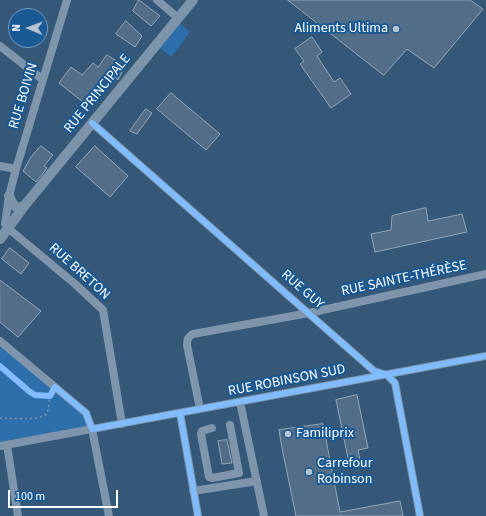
<!DOCTYPE html>
<html>
<head>
<meta charset="utf-8">
<style>
  body { margin:0 }
  #map { position:relative; width:486px; height:516px; overflow:hidden; background:#355878; font-family:"Source Sans 3",sans-serif }
  canvas { display:block }
  .north { position:absolute; left:8px; top:8px; width:40px; height:40px; box-sizing:border-box; background:#195994; border:1px solid #759bbf; border-radius:50%; rotate:271deg; font-size:11px; font-weight:700; line-height:16px; text-align:center; color:#fff }
  .north::after { content:''; display:block; margin:auto; width:14px; height:18px; background:#b8c5d0; clip-path:polygon(50% 0,100% 100%,50% 72%,0 100%) }
  .scale { position:absolute; left:8px; top:490px; width:110px; height:18px; box-sizing:border-box; border:2px solid #fff; border-top:0; padding-left:5px; font-size:12px; line-height:14px; white-space:nowrap; color:#fff; -webkit-text-stroke:3px #195994; paint-order:stroke }
</style>
</head>
<body>
<div id="map">
<canvas width="486" height="516"></canvas>
<div class="north">N</div>
<div class="scale">100 m</div>
</div>
<script>
const c = document.querySelector('canvas').getContext('2d');
c.lineJoin = 'round';
function paint(path, color) {
  c.fillStyle = color;
  c.fill(path, 'evenodd');
}
function strokePath(path, color, width, dash) {
  c.strokeStyle = color;
  c.lineWidth = width;
  c.lineCap = dash ? 'butt' : 'round';
  c.setLineDash(dash || []);
  c.stroke(path);
}
function write(font, color, halo, rows, align = 'center') {
  c.font = font + ' "Source Sans 3",sans-serif';
  c.lineWidth = 4;
  c.setLineDash([]);
  c.textBaseline = 'middle';
  c.strokeStyle = halo;
  c.fillStyle = color;
  for (const [text, x, y, turn = 0] of rows) {
    c.save();
    c.translate(x, y);
    c.rotate((+turn || 0) * Math.PI / 180);
    c.textAlign = isNaN(turn) ? turn : align;
    if (halo) c.strokeText(text, 0, 0);
    c.fillText(text, 0, 0);
    c.restore();
  }
}
const green = new Path2D(`
  M180 24 190 32 171 57 160 48Z
  M0 341 86 413 92 429 0 445Z`);
const building = new Path2D(`
  M139 0 160 16 151 26 133 11Z
  M288 0H470L483 9 434 68 407 49 384 75Z
  M126 21 142 36 135 47 116 34Z
  M312 37 322 52 317 56 334 82 340 78 351 94 331 108 300 64 304 61 295 49Z
  M107 55 125 66 118 80 109 71 83 102 59 83 71 67 82 75 93 63 98 67Z
  M171 93 220 134 206 150 157 109Z
  M146 109 152 113 137 134 130 131Z
  M41 146 53 155 44 166 47 168 36 182 23 171 31 157Z
  M95 146 128 176 110 197 76 167Z
  M426 208 428 221 462 214 467 232 375 252 371 234 391 230 392 216Z
  M10 248 29 263 21 274 2 259Z
  M0 280 41 311 18 337 0 322Z
  M357 395 368 448 358 450 360 460 349 463 336 400Z
  M323 424 340 512 400 501 403 516H296L282 448 279 430Z
  M227 440 232 463 222 464 218 441Z`);
const path = new Path2D(`
  M0 418C10 418 42 422 47 413 49 408 49 401 50 396`);
const minor = new Path2D(`
  M67 0 16 169 9 196 5 224 9 229 75 284 103 310 122 424
  M157 0 178 18
  M0 46 42 79
  M92 123 374 371 387 375 395 383 420 516
  M0 166 16 169
  M0 341 86 413 92 429 109 516
  M240 402 264 516
  M200 409 187 345C187 339 188 337 193 334L309 313 486 274
  M180 413 198 516
  M212 428 202 431 201 434 209 477 212 478 239 473 230 425
  M7 445 18 516
  M0 446 486 356
  M193 491 257 481`);
const major = new Path2D(`
  M9 196C12 202 13 207 20 208L25 205
  M0 239 25 205 193 0`);
const cycleway = new Path2D(`
  M92 123 374 371 387 375 395 383 420 516
  M0 366 30 392 35 395 50 396 55 387 86 413 92 429 486 356
  M180 413 198 516`);
const markers = [
  [396,29,4,"#b8c5d0"],
  [288,434,4,"#b8c5d0"],
  [309,472,4,"#b8c5d0"]
];
const poiNames = [
  ["Aliments Ultima",388,29,"right"],
  ["Familiprix",296,434],
  ["Carrefour",317,464],
  ["Robinson",317,480]
];
const streetNames = [
  ["RUE PRINCIPALE",98,94,-51],
  ["RUE BOIVIN",24,96,-73],
  ["RUE BRETON",79,272,42],
  ["RUE SAINTE-THÉRÈSE",404,279,-12],
  ["RUE GUY",302,290,41],
  ["RUE ROBINSON SUD",287,381,-11]
];
paint(green, '#2d6faa');
paint(building, '#526d87');
strokePath(building, '#92a6b8', 1);
strokePath(path, '#7e95ab', 1.5, [2, 3]);
strokePath(minor, '#7e95ab', 8);
strokePath(major, '#7c94a9', 10);
strokePath(cycleway, '#80bcff', 6);
for (const [x, y, r, color] of markers) {
  const dot = new Path2D();
  dot.arc(x, y, r, 0, 2 * Math.PI);
  c.fillStyle = color;
  c.fill(dot);
  strokePath(dot, '#195994', 1.5);
}
write('14px', '#fff', '#195994', poiNames, 'left');
write('14px', '#fff', '#195994', streetNames);
</script>
</body>
</html>
